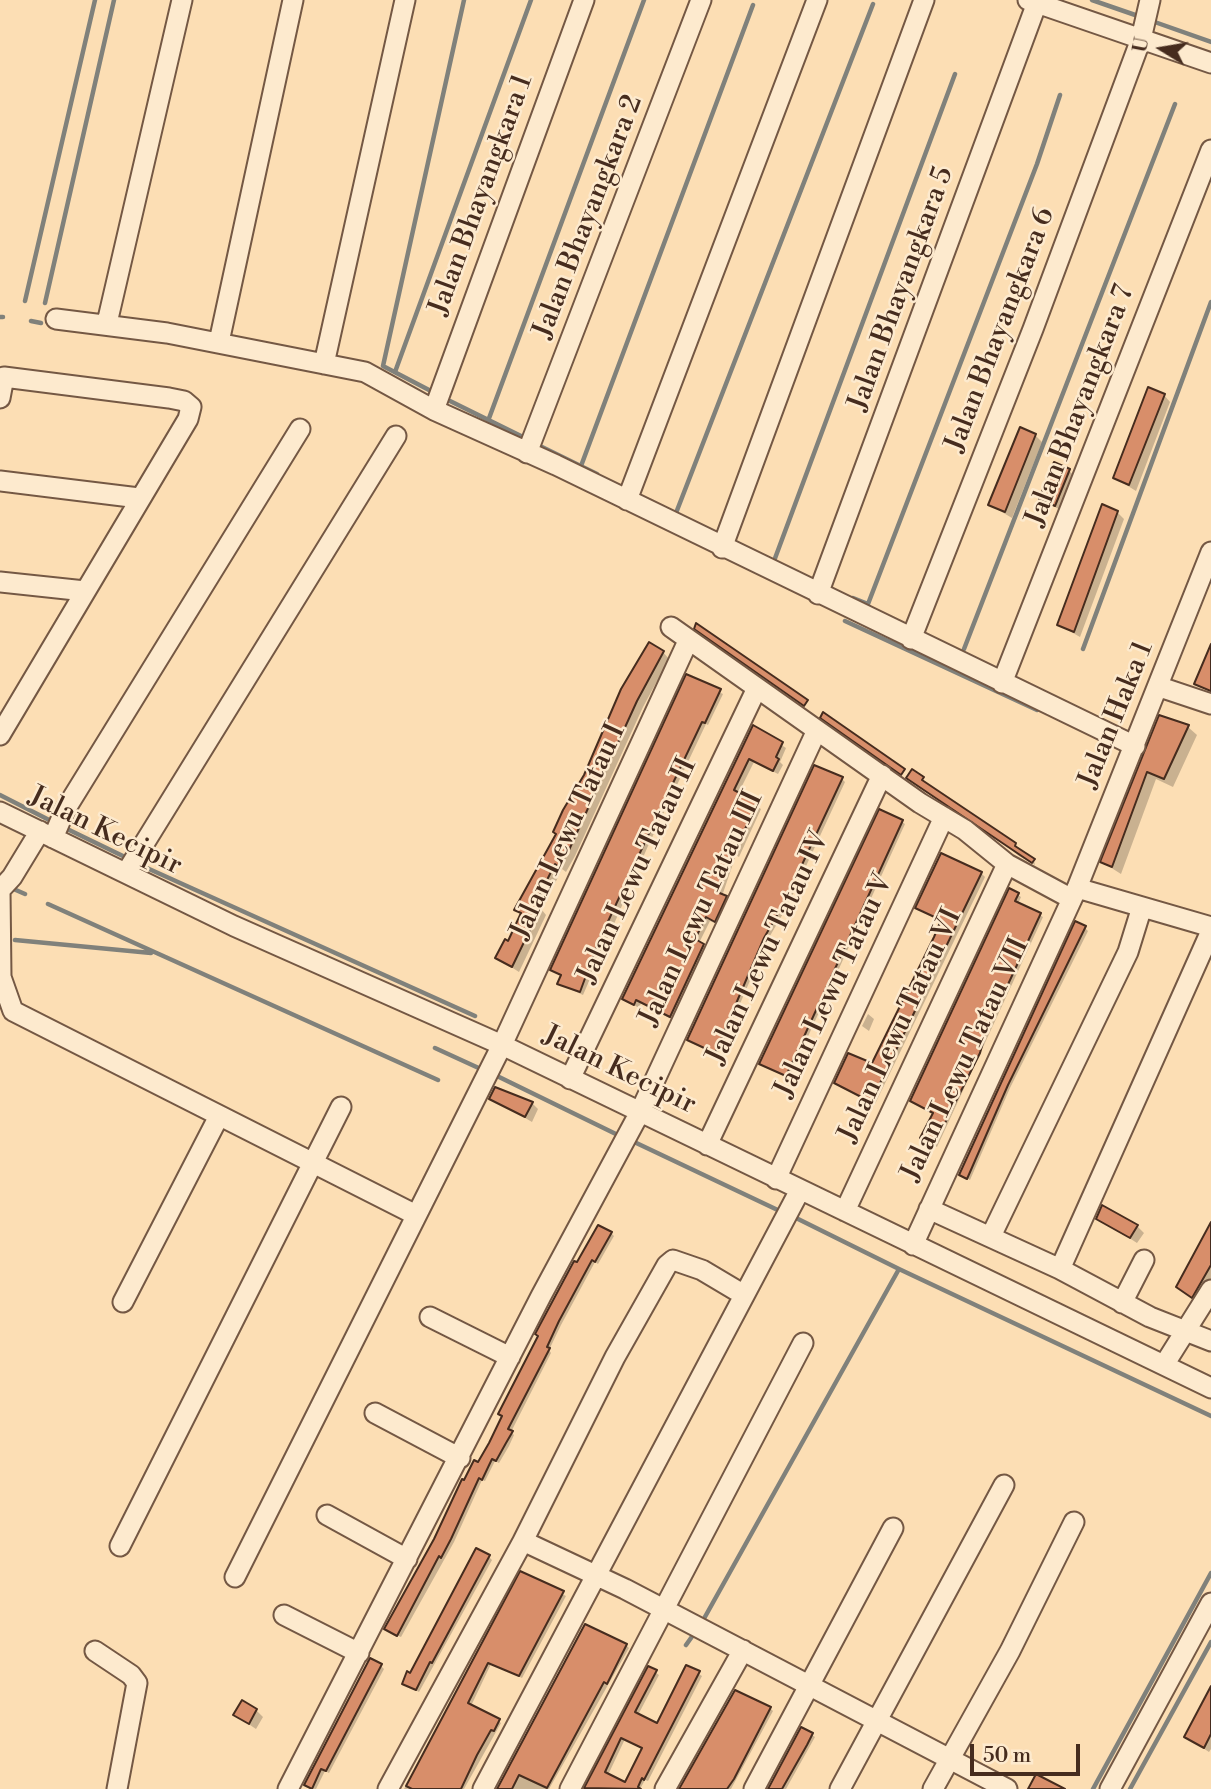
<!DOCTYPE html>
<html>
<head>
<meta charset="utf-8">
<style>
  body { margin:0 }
  #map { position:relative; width:1211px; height:1789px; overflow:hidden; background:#fcdeb4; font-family:"Libre Bodoni",serif }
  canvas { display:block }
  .north { position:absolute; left:1127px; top:14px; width:70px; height:70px; -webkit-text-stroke:5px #fdeace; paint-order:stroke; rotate:281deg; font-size:19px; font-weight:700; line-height:28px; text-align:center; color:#462c1e }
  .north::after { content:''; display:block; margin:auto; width:24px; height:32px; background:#462c1e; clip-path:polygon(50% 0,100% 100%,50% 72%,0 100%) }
  .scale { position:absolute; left:970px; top:1744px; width:110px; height:32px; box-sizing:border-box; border:4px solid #462c1e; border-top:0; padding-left:9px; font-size:21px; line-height:24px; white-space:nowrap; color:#462c1e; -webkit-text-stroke:5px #fdeace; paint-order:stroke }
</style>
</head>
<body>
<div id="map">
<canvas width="1211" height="1789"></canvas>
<div class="north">U</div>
<div class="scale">50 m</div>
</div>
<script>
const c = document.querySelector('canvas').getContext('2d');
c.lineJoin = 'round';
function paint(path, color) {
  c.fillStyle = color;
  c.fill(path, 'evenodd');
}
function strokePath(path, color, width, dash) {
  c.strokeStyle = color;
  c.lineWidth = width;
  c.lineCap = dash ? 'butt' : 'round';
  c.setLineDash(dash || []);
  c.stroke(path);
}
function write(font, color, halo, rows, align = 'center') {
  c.font = font + ' "Libre Bodoni",serif';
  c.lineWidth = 5;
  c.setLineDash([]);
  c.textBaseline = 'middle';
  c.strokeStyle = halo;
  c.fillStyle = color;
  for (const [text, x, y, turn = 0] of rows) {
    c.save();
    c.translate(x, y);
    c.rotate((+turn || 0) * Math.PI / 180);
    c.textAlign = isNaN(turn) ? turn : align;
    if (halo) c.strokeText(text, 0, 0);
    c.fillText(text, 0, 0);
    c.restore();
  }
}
const shadow = new Path2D(`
  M1164 395 1170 402 1136 491 1115 478Z
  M1035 435 1042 442 1012 518 990 505Z
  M1069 471 1076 477 1062 511 1041 499Z
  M1117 512 1124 519 1080 637 1059 625Z
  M1211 642V694L1196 683Z
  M663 652 669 659 643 707 575 856 566 872 562 869 542 910 546 915 519 972 497 958 509 944 522 915 516 909Z
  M687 677 723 694 708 725 706 724 648 846 583 995 563 986 559 983 562 976 552 970Z
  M1160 717 1188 727 1197 735 1173 787 1156 779 1121 874 1102 862Z
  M754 727 786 748 780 762 783 765 778 774 754 762 738 794 761 809 739 857 736 855 722 896 730 902 719 925 710 921 699 943 708 950 675 1021 641 1003 639 1008 624 999Z
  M923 778 924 783 1034 861 1035 865 1019 856 978 823 911 780Z
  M842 779 845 782 788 905 767 941 718 1055 692 1043 689 1040Z
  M902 822 905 824 789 1078 764 1067 761 1064Z
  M981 873 985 877 875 1104 840 1087 836 1083 873 1066 942 922 917 907Z
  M1018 895 1021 897 1018 904 1043 917 937 1147 922 1138 934 1113 912 1101Z
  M1085 928 1088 931 1010 1088 970 1180 961 1174Z
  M868 1014 874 1019 869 1031 862 1026Z
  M491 1098 532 1103 538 1109 532 1122Z
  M1098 1218 1137 1226 1144 1233 1137 1243Z
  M1211 1225V1287L1199 1303 1178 1287Z
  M611 1233 614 1236 598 1264 595 1262 561 1325 549 1350 551 1353 511 1432 514 1435 509 1446 499 1463 495 1461 485 1481 482 1480 454 1542 401 1637 389 1632 465 1482 479 1465 503 1417 500 1414 578 1265Z
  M489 1557 492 1560 419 1692 407 1686 404 1683Z
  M521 1574 566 1596 522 1678 491 1664 471 1706 501 1723 464 1789H404Z
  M626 1645 629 1648 549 1789H497Z
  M381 1666 384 1669 329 1773 325 1771 316 1789 309 1788 306 1785Z
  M687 1667 702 1676 648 1781 645 1780 640 1789H586L649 1668 659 1675 638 1715 658 1725ZM625 1739 644 1748 626 1784 608 1775Z
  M1211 1690V1749L1209 1752 1186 1737Z
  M770 1708 773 1711 731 1789H681Z
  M256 1710 263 1717 256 1729 235 1715Z
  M802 1729 815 1737 786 1789H770Z`);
const stream = new Path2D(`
  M1092 0 1141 17
  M1149 20 1211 42
  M25 301 95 0
  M45 303 114 0
  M0 317H3
  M31 321 41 323
  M395 372 531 0
  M429 390 383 366 464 0
  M450 401 521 436
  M488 421 644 0
  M542 447 597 474
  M581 466 753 5
  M676 513 873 4
  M774 561 955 74
  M853 598 868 604 1037 164 1060 95
  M845 621 1037 710
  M964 649 1175 104
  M1083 649 1211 302
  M0 795 55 823
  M63 827 127 858
  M138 864 475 1016
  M9 887 25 894
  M48 904 438 1080
  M15 940 151 953
  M435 1048 483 1070
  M495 1075 622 1137
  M630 1140 784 1213
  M899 1269 1211 1416
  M701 1624 899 1269 792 1216
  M686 1645 696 1631
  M1093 1789 1211 1573
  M1130 1789 1211 1642`);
const building = new Path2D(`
  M1148 387 1165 394 1129 485 1113 478Z
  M1020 427 1036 434 1005 512 988 505Z
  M1054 462 1070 469 1055 506 1039 499Z
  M1102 504 1118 511 1074 632 1057 625Z
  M696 623 808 700 804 706 694 629Z
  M649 642 664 651 637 701 569 850 559 867 555 864 535 904 541 907 512 967 495 958 505 939 508 941 521 913 514 910 556 834 553 832 563 810 584 775 621 689Z
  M1211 644V691L1194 684Z
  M686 674 721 689 705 723 702 722 645 842 598 943 580 992 557 984 561 975 550 970Z
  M823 712 905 769 901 775 820 718Z
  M1159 715 1189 725 1164 779 1147 772 1112 867 1100 862Z
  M753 725 783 742 776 757 779 759 773 771 749 759 734 790 758 803 720 879 723 880 717 892 727 896 715 922 706 917 695 939 704 944 670 1017 636 1000 634 1005 622 999Z
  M814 765 843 777 785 901 764 938 715 1053 687 1040Z
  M912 769 924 777 922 780 1016 843 1015 846 1035 859 1032 863 906 778Z
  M879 809 903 820 786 1076 759 1064Z
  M941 853 982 872 871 1102 834 1083 848 1053 872 1063 934 937 941 920 915 908Z
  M1009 888 1019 893 1015 901 1041 913 986 1032 980 1053 934 1145 920 1138 933 1113 910 1101Z
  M1075 921 1086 926 1008 1085 967 1179 959 1175Z
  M495 1087 533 1102 525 1117 489 1099Z
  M1102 1205 1138 1225 1130 1238 1096 1219Z
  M1211 1222V1265L1192 1298 1176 1287Z
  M598 1225 612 1232 595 1262 592 1260 559 1321 547 1347 550 1348 508 1429 513 1431 506 1443 496 1461 492 1459 482 1480 479 1478 451 1539 441 1558 439 1556 397 1636 384 1629 434 1539 462 1479 464 1480 474 1460 478 1462 489 1443 502 1416 498 1414 538 1336 535 1334 574 1261 577 1262Z
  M476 1548 490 1555 432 1663 430 1662 416 1690 402 1684 407 1671 410 1673Z
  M520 1571 564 1591 519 1676 488 1663 468 1703 500 1719 494 1731 491 1730 477 1755 461 1789H412L406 1786Z
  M585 1624 627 1644 607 1684 604 1682 547 1788 519 1775 512 1789H497Z
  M370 1658 382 1664 326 1771 321 1769 312 1789 304 1785Z
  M686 1665 700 1671 644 1780 642 1778 638 1787 641 1789 584 1788 648 1666 657 1670 635 1712 657 1723ZM621 1738 642 1748 625 1782 605 1772Z
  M1211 1686V1734L1204 1748 1184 1737Z
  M735 1690 771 1707 734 1779 727 1789H679Z
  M242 1700 257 1709 249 1724 233 1715Z
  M801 1727 813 1733 807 1745 782 1789H768Z
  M1036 1774 1065 1789H1028Z`);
const minor = new Path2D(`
  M1028 0 1211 63
  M56 319 167 333 365 372 434 410 556 465 1135 746
  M107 323 182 0
  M219 342 293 0
  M324 364 405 0
  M0 398 4 377 169 398 184 401 191 407 188 419 0 735
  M434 410 584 0
  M527 453 701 0
  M0 481 139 498
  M627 500 817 0
  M722 548 924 0
  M0 582 85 591
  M818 594 1038 0
  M671 627 920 803 965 830 1007 864 1072 899
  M911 639 1033 329 1141 39 1150 0
  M1002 683 1211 150
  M1160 687 1211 704
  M0 812 234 926 502 1045 1211 1388
  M53 838 65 810 300 429
  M126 873 396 436
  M1077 888 1211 927
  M0 890 1 977 13 1011 416 1215
  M0 890 12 877 40 831
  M570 1079 757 688
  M707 1145 882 775
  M776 1179 944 817
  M929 1209 1060 1269 1150 1317 1211 1341
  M845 1211 1007 864
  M991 1236 1128 952 1141 910
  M913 1245 1077 888 1211 552
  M1060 1269 1211 931
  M123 1302 219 1116
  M1122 1303 1144 1260
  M430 1317 510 1357
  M1164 1365 1211 1290
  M375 1413 460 1458
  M327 1515 407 1559
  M523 1541 615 1357 667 1265 673 1260 702 1270 744 1295
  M120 1546 341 1107
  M235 1577 502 1045 688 641
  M284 1615 359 1653
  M95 1651 131 1675 137 1683 117 1789
  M288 1789 541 1296 640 1112 817 730
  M388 1789 523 1541 625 1589 1007 1789
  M483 1789 800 1190
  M570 1789 803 1343
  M665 1789 743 1650
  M754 1789 893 1528
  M840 1789 1004 1485
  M933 1789 1010 1651 1074 1522
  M1110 1789 1211 1603`);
const streetNames = [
  ["Jalan Bhayangkara 1",482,195,-70],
  ["Jalan Bhayangkara 2",589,217,-69],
  ["Jalan Bhayangkara 5",902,289,-70],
  ["Jalan Bhayangkara 6",1001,330,-69],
  ["Jalan Bhayangkara 7",1081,406,-69],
  ["Jalan Haka 1",1117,715,-68],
  ["Jalan Kecipir",105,832,26],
  ["Jalan Lewu Tatau I",569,832,-65],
  ["Jalan Lewu Tatau II",638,871,-65],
  ["Jalan Lewu Tatau III",702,909,-65],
  ["Jalan Lewu Tatau IV",769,948,-65],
  ["Jalan Lewu Tatau V",835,986,-65],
  ["Jalan Lewu Tatau VI",901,1026,-65],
  ["Jalan Lewu Tatau VII",966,1060,-65],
  ["Jalan Kecipir",619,1071,26]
];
paint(shadow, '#0003');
strokePath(stream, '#80817b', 4.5);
paint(building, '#d88e6a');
strokePath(building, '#462c1e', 2);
strokePath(minor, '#745844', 23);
strokePath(minor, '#fdeace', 19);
write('28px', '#462c1e', '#fdeace', streetNames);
</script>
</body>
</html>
